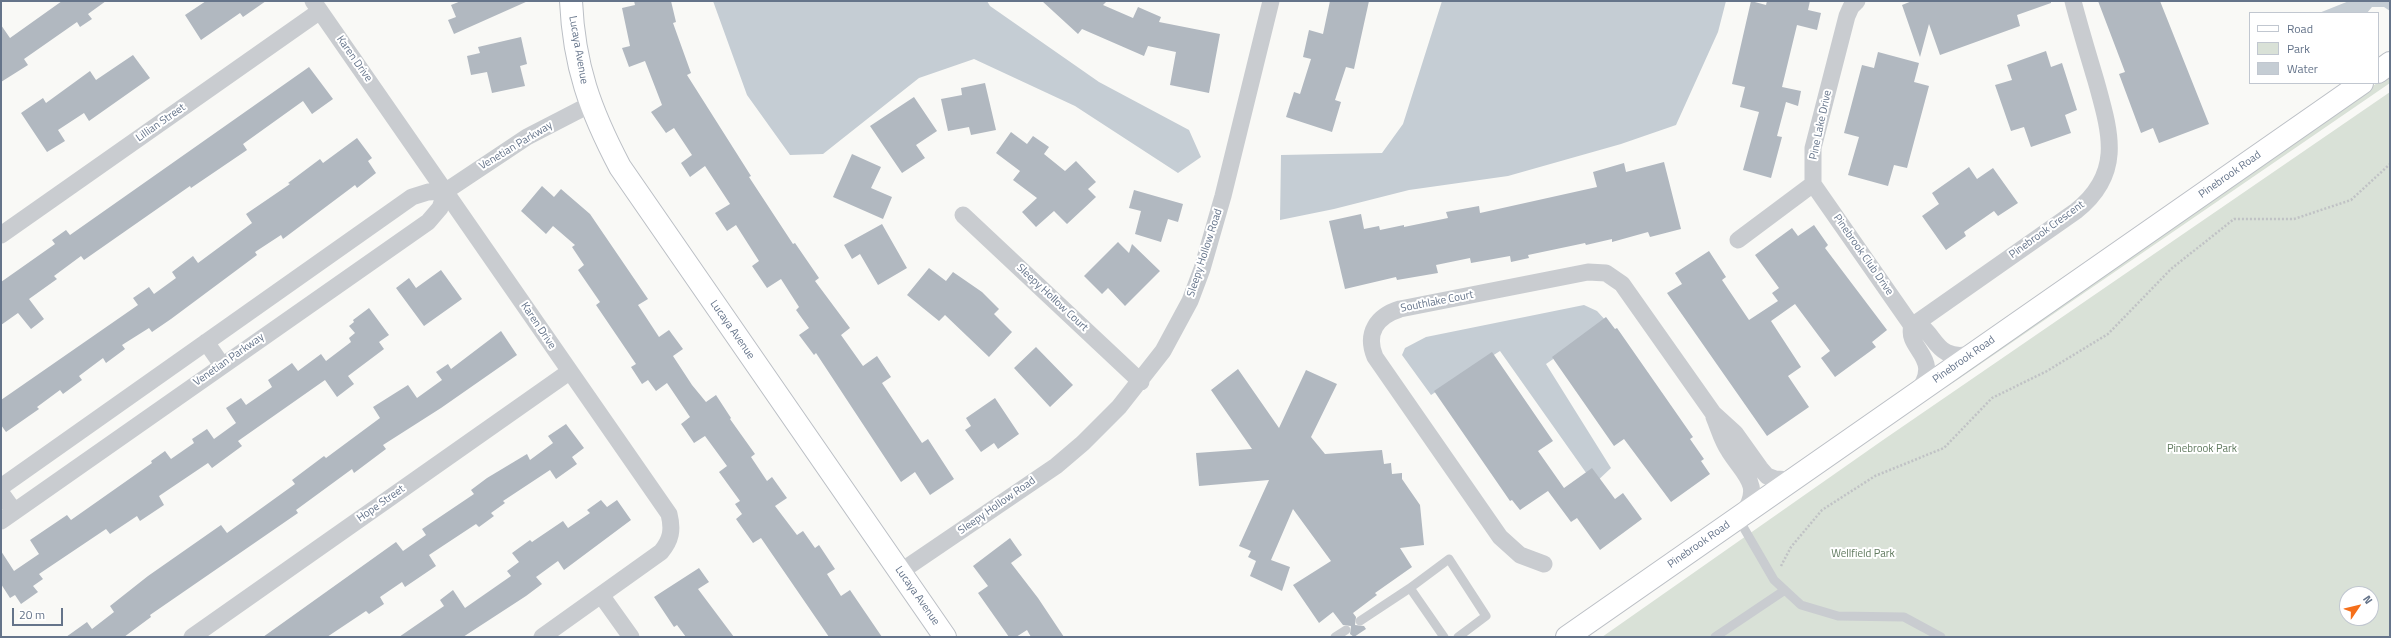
<!DOCTYPE html>
<html>
<head>
<meta charset="utf-8">
<style>
  body { margin:0 }
  #map { position:relative; width:2391px; height:638px; overflow:hidden; background:#f9f9f6; font-family:"Titillium Web",sans-serif }
  canvas { display:block }
  .frame { position:absolute; inset:0; border:2px solid #65748a; pointer-events:none }
  .legend { position:absolute; left:2249px; top:12px; width:130px; height:72px; box-sizing:border-box; background:#fff; border:1px solid #c1c7d0; margin:0; padding:5px 7px; list-style:none; font-size:12px; color:#65748a }
  .legend li { display:flex; align-items:center; gap:8px; height:20px }
  .legend b { width:20px; border:1px solid #c1c7d0 }
  .north { position:absolute; left:2339px; top:586px; width:40px; height:40px; box-sizing:border-box; background:#fff; border:1px solid #c1c7d0; border-radius:50%; rotate:55deg; font-size:11px; font-weight:700; line-height:16px; text-align:center; color:#65748a }
  .north::after { content:''; display:block; margin:auto; width:14px; height:18px; background:#f56f1a; clip-path:polygon(50% 0,100% 100%,50% 72%,0 100%) }
  .scale { position:absolute; left:12px; top:608px; width:51px; height:18px; box-sizing:border-box; border:2px solid #65748a; border-top:0; padding-left:5px; font-size:12px; line-height:14px; white-space:nowrap; color:#65748a; -webkit-text-stroke:3px #fff; paint-order:stroke }
</style>
</head>
<body>
<div id="map">
<canvas width="2391" height="638"></canvas>
<div class="frame"></div>
<ul class="legend">
<li><b style="height:5px;background:#fff"></b>Road</li>
<li><b style="height:11px;background:#d9e1d7"></b>Park</li>
<li><b style="height:11px;background:#c5cdd4"></b>Water</li>
</ul>
<div class="north">N</div>
<div class="scale">20 m</div>
</div>
<script>
const c = document.querySelector('canvas').getContext('2d');
c.lineJoin = 'round';
function paint(path, color) {
  c.fillStyle = color;
  c.fill(path, 'evenodd');
}
function strokePath(path, color, width, dash) {
  c.strokeStyle = color;
  c.lineWidth = width;
  c.lineCap = dash ? 'butt' : 'round';
  c.setLineDash(dash || []);
  c.stroke(path);
}
function write(font, color, halo, rows, align = 'center') {
  c.font = font + ' "Titillium Web",sans-serif';
  c.lineWidth = 4;
  c.setLineDash([]);
  c.textBaseline = 'middle';
  c.strokeStyle = halo;
  c.fillStyle = color;
  for (const [text, x, y, turn = 0] of rows) {
    c.save();
    c.translate(x, y);
    c.rotate((+turn || 0) * Math.PI / 180);
    c.textAlign = isNaN(turn) ? turn : align;
    if (halo) c.strokeText(text, 0, 0);
    c.fillText(text, 0, 0);
    c.restore();
  }
}
const green = new Path2D(`
  M2390 74V83L1944 389 2058 305Z
  M2390 92V637H1602L1883 440ZM2347 594H2371V618H2347Z`);
const water = new Path2D(`
  M713 1H987L990 6 1099 82 1189 130 1201 157 1178 173 1075 106 974 59 919 78 823 154 790 155 747 95Z
  M1442 1H1726L1718 32 1676 125 1621 144 1508 176 1409 190 1334 209 1280 220 1281 155 1382 153 1403 124Z
  M2349 1H2390V11L2384 7H2372L2367 13H2319Z
  M1584 305 1597 311 1607 322 1546 364 1611 468 1594 484 1500 351 1431 395 1402 355 1405 348 1426 337Z`);
const building = new Path2D(`
  M62 1H106L88 14 92 19 80 27 77 22 24 59 28 65 1 82V25L10 38Z
  M206 1H266L243 17 240 13 201 40 185 15Z
  M461 1H528L454 34 448 20 456 17 451 5Z
  M634 1H671L676 22 673 23 691 73 687 75 751 176 749 177 793 244 795 243 819 278 815 281 850 328 841 335 863 366 877 356 891 377 882 383 922 443 928 439 954 479 930 495 915 472 901 482 816 353 814 355 799 335 809 328 796 310 799 307 781 279 767 288 752 266 759 261 736 225 727 231 715 213 730 204 705 166 690 177 681 163 692 155 674 128 666 133 651 112 662 105 645 61 629 67 622 48 630 46 622 8 635 5Z
  M1042 1H1107L1103 5 1133 18 1138 7 1161 17 1159 22 1220 34 1209 93 1170 85 1176 52 1148 46 1144 56 1082 29 1078 34Z
  M1330 1H1369L1354 69 1346 67 1335 100 1341 102 1332 132 1286 117 1294 92 1300 94 1311 59 1303 57 1309 30 1323 34Z
  M1751 1 1766 5 1767 1H1810L1808 10 1821 13 1817 30 1797 25 1782 87 1801 91 1798 106 1786 102 1777 136 1782 137 1771 178 1743 170 1759 112 1740 107 1745 87 1732 84Z
  M1912 1H2051V3L2017 15 2020 26 1940 55 1929 24 1920 57 1902 5Z
  M2098 1H2160L2209 124 2159 143 2153 128 2141 133 2119 74 2125 72Z
  M521 37 527 64 520 66 525 86 492 93 487 72 471 75 467 56 480 53 478 47Z
  M2046 51 2051 67 2062 63 2077 110 2065 115 2071 133 2031 147 2024 127 2011 131 1995 85 2012 80 2007 65Z
  M1878 52 1919 63 1914 82 1929 86 1907 168 1894 165 1888 186 1848 175 1859 137 1844 133 1862 65 1874 68Z
  M133 55 150 78 89 121 84 113 58 130 65 141 47 152 21 113 43 98 46 103 90 71 96 80Z
  M309 67 333 99 312 114 303 101 243 144 247 150 191 188 190 186 84 260 81 256 54 276 57 279 29 299 44 319 31 329 18 313 1 325V282L55 244 52 240 66 230 70 235Z
  M985 83 996 130 971 135 969 127 948 131 941 99 962 95 961 88Z
  M914 97 937 131 916 145 925 158 902 173 870 126Z
  M1011 132 1027 144 1033 136 1049 147 1044 154 1065 171 1076 161 1096 182 1088 189 1096 197 1067 224 1054 211 1036 227 1022 212 1037 198 1013 180 1020 171 996 153Z
  M357 138 372 158 368 161 376 173 357 188 355 185 283 239 281 235 255 252 257 255 171 319 152 332 149 328 122 345 125 349 106 363 103 358 79 376 82 380 63 394 60 390 37 407 39 409 6 432 1 425V400L138 305 133 298 149 287 154 294 176 278 172 272 193 256 198 263 252 223 246 214 290 184 288 183 320 159 323 163Z
  M852 154 881 167 871 188 892 197 883 219 833 197Z
  M1664 162 1681 229 1650 237 1648 232 1612 242V239L1586 245 1585 243 1528 255 1529 258 1511 262 1510 256 1471 263 1470 258 1436 265 1438 273 1397 280 1396 277 1345 289 1329 221 1361 214 1364 229 1379 226 1380 230 1404 225V227L1448 218 1446 212 1479 206 1480 213 1597 187 1593 172 1624 163 1626 172Z
  M1969 167 1977 179 1993 168 2018 203 1998 216 1994 211 1964 232 1966 236 1946 250 1922 216 1939 204 1932 193Z
  M542 186 554 197 561 189 590 214 648 299 638 305 659 337 669 330 683 349 673 356 692 385 706 402 716 395 731 418 730 419 755 454 751 457 767 481 772 477 787 498 775 506 797 535 803 531 815 548 819 545 835 569 827 574 841 596 850 590 882 637H829L761 538 753 543 736 519 742 514 735 504 740 501 719 472 727 466 705 436 694 443 681 424 690 417 667 383 656 391 648 380 642 384 631 367 636 364 596 305 600 302 578 270 584 265 572 247 575 245 553 226 546 234 521 211Z
  M1134 190 1183 204 1178 222 1168 219 1161 242 1135 234 1141 211 1129 208Z
  M882 224 907 268 878 285 860 254 852 259 844 245Z
  M1814 225 1828 245 1825 248 1887 330 1872 342 1876 347 1835 377 1821 358 1830 351 1795 304 1771 321 1801 367 1788 376 1809 407 1767 436 1667 293 1682 284 1675 273 1709 251 1726 277 1722 280 1749 320 1778 301 1772 293 1779 288 1755 255 1792 228 1798 236Z
  M1118 242 1129 253 1132 244 1160 271 1125 306 1108 288 1102 294 1084 276Z
  M929 268 946 281 953 272 982 292 999 309 994 314 1012 332 989 357 945 315 939 321 907 295Z
  M441 270 462 299 424 326 396 288 409 278 416 288Z
  M369 308 389 335 379 342 384 349 348 376 354 384 337 397 325 380 238 441 242 446 212 468 208 463 159 496 164 505 140 521 137 516 110 534 106 529 39 574 43 579 33 586 38 592 21 604 15 595 10 598 1 584V551L14 571 39 554 30 540 67 515 71 520 152 463 151 461 165 451 171 459 194 443 192 439 207 429 214 439 236 423 226 408 241 398 246 405 272 387 268 380 292 363 298 371 321 354 326 361 351 342 349 338 355 333 349 326 354 322 353 320Z
  M1606 317 1615 329 1617 328 1693 437 1690 439 1704 459 1701 461 1710 474 1671 502 1624 439 1614 446 1552 357Z
  M501 331 517 355 441 408 383 445 386 449 354 473 352 469 296 510 298 513 150 615 151 617 124 637H66L87 622 92 629 114 612 110 606 148 576 221 525 227 533 295 484 292 480 324 456 326 458 380 418 373 407 408 385 417 398 442 380 436 372 448 364 451 369Z
  M1036 347 1073 385 1050 407 1014 368Z
  M1492 352 1553 441 1538 451 1564 488 1592 468 1615 499 1623 493 1642 519 1600 550 1577 518 1571 522 1548 491 1520 510 1512 500 1510 501 1434 391Z
  M1238 369 1279 428 1306 370 1337 384 1311 437 1325 454 1382 450 1384 464 1391 463 1392 474 1402 473V479L1420 505 1424 545 1400 548 1412 567 1375 593 1377 595 1353 613 1356 617 1355 625 1364 626 1366 629 1354 637 1350 634 1351 626 1343 625 1333 612 1319 623 1293 585 1331 561 1293 509 1271 560 1290 567 1282 591 1250 576 1256 561 1248 557 1251 551 1239 546 1269 480 1199 486 1196 453 1252 449 1211 390Z
  M995 398 1019 434 998 449 994 443 981 452 965 430 971 426 966 418Z
  M566 424 584 448 572 457 577 464 556 479 550 470 503 501 505 503 491 513 494 516 479 527 476 524 429 555 436 566 405 587 402 582 380 597 384 604 369 614 366 611 327 637H263L396 542 403 551 426 535 422 529 474 494 471 490 487 478 527 454 530 460 553 443 548 436Z
  M601 500 607 507 617 500 631 520 564 570 558 561 536 577 542 584 526 596 463 637H399L444 606 440 600 453 590 465 608 511 576 507 571 519 562 512 553 530 540 532 542 563 521 568 528 590 513 587 510Z
  M1010 538 1022 555 1011 563 1038 598 1064 637H1031L1027 630 1016 637H1009L978 593 988 586 973 566Z
  M699 568 709 582 698 589 734 637H686L677 625 674 627 654 597Z`);
const path = new Path2D(`
  M1781 566 1791 547 1822 510 1875 476 1944 448 1992 398 2047 371 2108 334 2171 269 2234 219H2294L2351 200 2390 164`);
const lane = new Path2D(`
  M1738 518 1774 580 1801 605 1838 616 1904 617 1941 637
  M1360 621 1410 588
  M1335 637 1346 630
  M1444 637 1410 588 1449 559 1486 616 1458 637
  M1715 637 1785 590`);
const street = new Path2D(`
  M313 1 669 514C673 530 671 540 661 552L542 637
  M1813 184 1912 326C1905 350 1945 357 1916 394
  M963 215 1141 382
  M1 235 320 11
  M1738 240 1813 184V148L1847 16 1851 7 1857 1
  M1912 326 2076 211C2124 173 2110 132 2096 81 2088 54 2080 28 2073 1
  M1912 326C1936 322 1930 366 1975 353
  M206 342 222 365
  M1714 417C1719 429 1722 441 1729 451 1744 475 1763 485 1743 514
  M1 487 412 197 428 192 446 191 527 137 589 105
  M1 493 14 511
  M1 521 428 222 440 208 446 191
  M1544 564 1520 555 1500 537 1375 357C1365 333 1377 316 1400 309L1588 272 1606 273 1622 284 1713 413 1735 433 1760 468 1767 476 1775 479 1792 480
  M900 572 1056 466 1083 443 1119 407 1163 351 1190 301 1202 269 1223 196 1271 1
  M601 595 631 637
  M192 637 569 372`);
const secondary = new Path2D(`
  M571 1C574 66 590 110 620 167L945 637
  M2378 72 2390 63
  M1567 637 2362 83`);
const streetNames = [
  ["Lucaya Avenue",578,50,80],
  ["Karen Drive",354,59,55],
  ["Lillian Street",161,123,-35],
  ["Pine Lake Drive",1821,125,-78],
  ["Venetian Parkway",516,146,-31],
  ["Pinebrook Road",2230,175,-35],
  ["Pinebrook Crescent",2047,230,-36],
  ["Sleepy Hollow Road",1205,253,-72],
  ["Pinebrook Club Drive",1863,255,55],
  ["Sleepy Hollow Court",1052,298,43],
  ["Southlake Court",1437,302,-11],
  ["Karen Drive",538,326,56],
  ["Lucaya Avenue",732,330,55],
  ["Venetian Parkway",229,360,-35],
  ["Pinebrook Road",1964,360,-35],
  ["Hope Street",381,504,-35],
  ["Sleepy Hollow Road",997,506,-35],
  ["Pinebrook Road",1699,545,-35],
  ["Lucaya Avenue",917,596,55]
];
const parkNames = [
  ["Pinebrook Park",2202,449],
  ["Wellfield Park",1863,554]
];
paint(green, '#d9e1d7');
paint(water, '#c5cdd4');
paint(building, '#b1b8c0');
strokePath(secondary, '#bbbfc5', 24);
strokePath(path, '#c0c2c5', 2.5, [2, 2]);
strokePath(lane, '#c9ccd0', 9);
strokePath(street, '#c9ccd0', 17);
strokePath(secondary, '#fff', 22);
write('11px', '#65748a', '#fff', streetNames);
write('11px', '#627b60', '#fff', parkNames);
</script>
</body>
</html>
